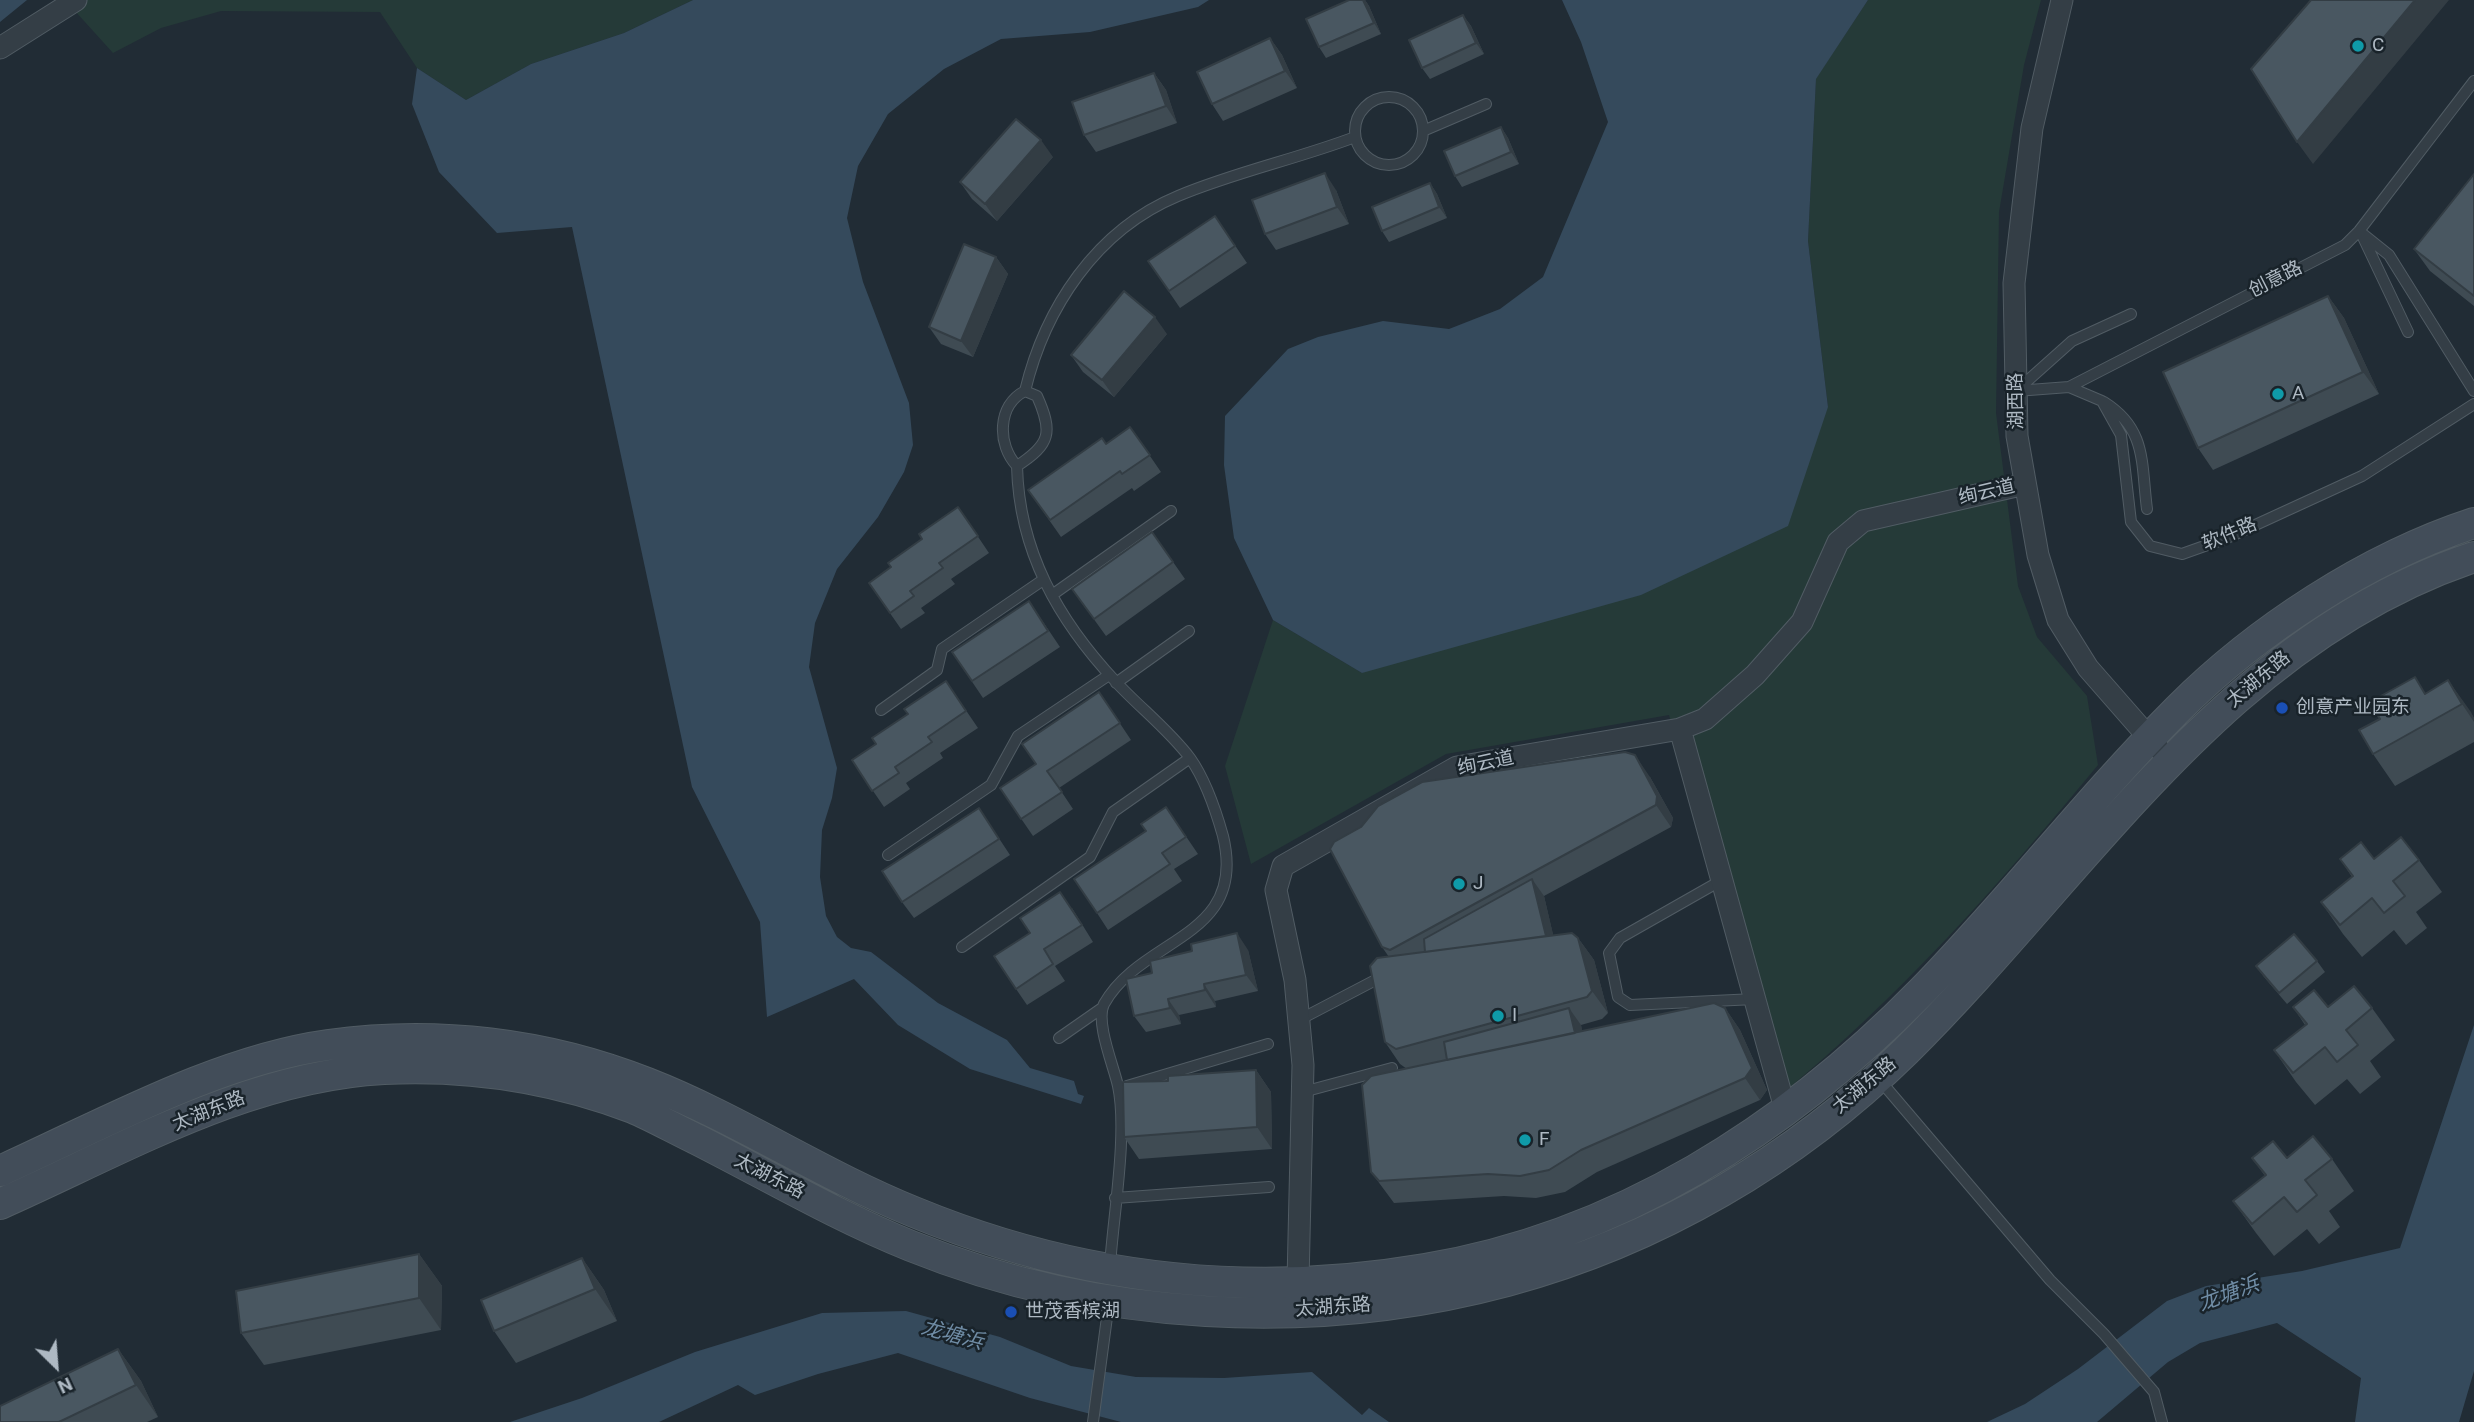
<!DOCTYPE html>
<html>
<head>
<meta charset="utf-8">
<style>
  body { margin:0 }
  #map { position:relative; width:2474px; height:1422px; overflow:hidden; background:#212c35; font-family:Roboto,sans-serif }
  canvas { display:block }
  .north { position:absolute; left:21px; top:1331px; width:70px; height:70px; -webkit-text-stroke:5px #19232a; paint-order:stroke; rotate:155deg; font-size:19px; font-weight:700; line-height:28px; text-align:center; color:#aeb9c3 }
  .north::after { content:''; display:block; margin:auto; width:24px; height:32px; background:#aeb9c3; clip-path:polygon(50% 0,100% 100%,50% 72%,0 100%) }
</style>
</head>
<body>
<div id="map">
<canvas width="2474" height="1422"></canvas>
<div class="north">N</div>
</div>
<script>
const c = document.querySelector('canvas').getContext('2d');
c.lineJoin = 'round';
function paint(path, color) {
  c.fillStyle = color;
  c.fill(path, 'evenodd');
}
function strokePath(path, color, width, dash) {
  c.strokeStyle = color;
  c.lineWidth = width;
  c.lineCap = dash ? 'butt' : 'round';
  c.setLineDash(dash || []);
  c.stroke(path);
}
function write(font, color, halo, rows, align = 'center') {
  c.font = font + ' Roboto,"Noto Sans SC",sans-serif';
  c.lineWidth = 5;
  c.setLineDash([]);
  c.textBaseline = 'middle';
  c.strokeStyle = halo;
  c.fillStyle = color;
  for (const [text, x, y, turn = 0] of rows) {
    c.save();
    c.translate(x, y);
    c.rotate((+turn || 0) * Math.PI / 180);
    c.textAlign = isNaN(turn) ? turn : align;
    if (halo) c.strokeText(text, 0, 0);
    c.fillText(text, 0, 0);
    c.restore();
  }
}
const green = new Path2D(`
  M65 0H693L624 33 531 64 466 100 417 68 380 12 221 11 161 28 113 53Z
  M1868 0H2041L2024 65 1999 212 1996 413 2018 586 2037 637 2087 696 2098 765C1998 886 1899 998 1777 1098L1669 715 1446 754 1251 864 1225 766 1273 620 1362 673 1828 407 1808 241 1816 78Z`);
const water = new Path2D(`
  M0 0H27L0 22Z
  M693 0H1209L1198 7 1090 32 1001 39 944 69 888 114 858 166 847 218 863 282 909 403 913 445 904 472 878 517 837 569 815 623 809 667 837 768 832 798 822 830 820 877 826 916 837 937 851 948 871 952 938 1003 1007 1040 1030 1068 1074 1081 1078 1094 1084 1096 1081 1104 970 1069 898 1025 854 979 767 1017 760 922 692 787 572 227 497 233 439 172 412 104 417 68 466 100 531 64 624 33Z
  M1562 0H1868L1816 79 1808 241 1828 407 1788 526 1641 595 1362 673 1273 620 1234 538 1224 465 1225 416 1288 349 1318 337 1383 321 1449 329 1500 309 1543 277 1608 122 1581 42Z
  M2474 1025V1371L2459 1422H2355L2361 1378 2277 1323 2200 1343 2168 1362 2097 1422H1987L2025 1404 2078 1369 2167 1301 2206 1286 2302 1271 2400 1248Z
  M906 1311 1000 1337 1071 1366 1136 1377 1224 1378 1312 1372 1362 1415 1369 1408 1389 1422H1121L1030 1398 898 1353 818 1374 755 1395 738 1385 659 1422H510L582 1398 695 1352 822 1313Z`);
const lane = new Path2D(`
  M1355 131a34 34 0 1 1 68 0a34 34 0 1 1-68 0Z
  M1423 131 1486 104
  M2359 231 2389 255 2474 391
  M2361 233 2408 332
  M2069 387 2102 401 2121 435 2131 522 2150 546 2182 554 2227 538 2362 476 2474 404
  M1025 391C1045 308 1096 230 1178 196 1235 172 1297 159 1355 137
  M2016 391 2069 387 2345 245 2359 231 2474 81
  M2016 391 2072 341 2131 314
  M2104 402C2147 429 2141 463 2147 509
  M1017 466C1051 444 1053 432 1037 396L1025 391C997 405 997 445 1017 466 1019 551 1058 620 1116 682 1139 707 1169 730 1190 758 1205 779 1216 811 1223 836 1248 939 1142 936 1104 1004 1095 1022 1114 1067 1118 1086 1128 1133 1113 1217 1110 1266
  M1052 595 1171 511
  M1116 683 1189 631
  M881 710 937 670 942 649 1043 580
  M888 855 991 785 1018 736 1109 675
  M1722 880 1620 938 1609 953 1618 997 1630 1005 1755 999
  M962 947 1090 857 1113 812 1190 758
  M1299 1020 1385 975
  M1059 1038 1102 1008
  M1878 1078 2050 1280 2104 1334 2154 1392 2162 1422
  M1127 1086 1268 1044
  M1303 1092 1392 1068
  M1115 1198 1269 1187
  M1093 1422 1109 1302`);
const street = new Path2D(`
  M2062 0 2032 128 2014 283 2017 436 2038 555 2058 620 2088 668 2158 748
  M0 48 76 0
  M1680 729 1786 1112
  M1298 1281 1303 1065 1295 980 1276 890 1283 866 1457 767 1680 729 1705 719 1755 675 1802 622 1838 542 1863 521 2025 484`);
const secondary = new Path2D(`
  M0 1171C102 1125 218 1060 328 1045 436 1030 546 1043 647 1083 739 1119 822 1175 914 1212 1079 1280 1249 1299 1425 1269 1618 1237 1787 1129 1922 991 2010 901 2088 799 2178 709 2257 630 2367 558 2474 523
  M0 1204C122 1150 247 1076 384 1069 468 1065 554 1078 633 1108 654 1117 675 1129 696 1139 767 1175 837 1216 911 1246 1097 1321 1313 1333 1507 1281 1656 1241 1795 1160 1906 1051 2084 875 2224 640 2474 557`);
const wall = new Path2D(`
  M1349 0H1365L1369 6 1381 34 1326 58 1319 47Z
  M1463 15 1471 26 1484 54 1430 79 1422 68Z
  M1270 38 1282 55 1297 88 1223 121 1212 104Z
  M1154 73 1166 90 1177 123 1096 152 1084 135Z
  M1501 127 1508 138 1519 164 1462 187 1455 176Z
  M1053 157 997 221 972 199 960 182Z
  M2474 174V306L2430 271 2414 249Z
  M1430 183 1437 194 1447 218 1389 242 1382 231Z
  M1336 190 1349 224 1276 250 1265 234Z
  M1215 216 1247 263 1180 308 1148 261Z
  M996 257 1008 274 973 357 941 344 929 327Z
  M2328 296 2344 318 2379 394 2213 470 2198 448Z
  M1167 334 1114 397 1083 372 1071 355Z
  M1130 427 1161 472 1134 491 1132 488 1061 537 1028 490 1106 444Z
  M958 507 989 553 951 579 955 584 921 608 925 613 901 629 869 583 891 567Z
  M1152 532 1185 579 1106 636 1072 589Z
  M1029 601 1060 647 983 698 952 652Z
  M2448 680 2474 718V742L2395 786 2373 754 2426 693Z
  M946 681 978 728 940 753 943 758 906 783 910 789 884 807 852 760 876 744Z
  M1099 692 1131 740 1059 788 1073 809 1033 836 1000 788 1036 764Z
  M1650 777 1673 818 1671 827 1544 896 1553 935 1578 938 1594 960 1608 1013 1602 1019 1581 1025 1582 1031 1725 1008 1740 1030 1767 1090 1760 1100 1597 1172 1565 1192 1536 1198 1504 1196 1394 1203 1371 1172 1407 1069 1400 1064 1385 1042 1389 957 1382 947Z
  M1166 807 1198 854 1174 869 1182 881 1108 930 1097 913 1146 831Z
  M979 808 1010 855 914 918 902 902Z
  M2340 859 2419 860 2442 892 2416 912 2427 928 2406 945 2394 930 2362 957 2343 934 2321 902 2352 877Z
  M1072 908 1093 942 1055 966 1065 981 1027 1005 1016 989Z
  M1248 950 1258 991 1215 1001 1216 1007 1179 1015 1181 1024 1146 1032 1134 1016Z
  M2317 961 2325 972 2287 1004 2264 977 2256 966Z
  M2293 1007 2372 1008 2395 1040 2370 1061 2381 1077 2360 1094 2347 1079 2315 1105 2296 1082 2274 1050 2305 1025Z
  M1256 1070 1271 1092 1272 1149 1139 1159 1124 1137 1168 1081Z
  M2252 1158 2332 1159 2354 1191 2329 1211 2340 1227 2319 1244 2307 1229 2274 1256 2256 1233 2233 1201 2265 1176Z
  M419 1254 442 1286 441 1330 264 1365 241 1333Z
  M582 1258 604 1290 617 1321 516 1363 494 1331Z
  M118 1349 141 1381 158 1417 147 1422H0Z`);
const shadedWall = new Path2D(`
  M1363 0H1365L1369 6 1381 34 1374 23Z
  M2415 0H2449L2313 164 2297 142Z
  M1463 15 1471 26 1484 54 1476 43Z
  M1270 38 1282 55 1297 88 1285 71Z
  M1154 73 1166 90 1177 123 1166 106Z
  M1501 127 1508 138 1519 164 1511 152Z
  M1041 140 1053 157 997 221 985 204Z
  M1325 173 1336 190 1349 224 1337 207Z
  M1430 183 1437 194 1447 218 1439 207Z
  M996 257 1008 274 973 357 961 341Z
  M2328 296 2344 318 2379 394 2363 372Z
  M1155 317 1167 334 1114 397 1102 380Z
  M2448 680 2471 712 2474 718V722L2462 704Z
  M1635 755 1650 777 1673 818 1671 827 1656 805Z
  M1532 879 1544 896 1559 959 1547 942Z
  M1237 933 1248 950 1258 991 1246 975Z
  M1578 938 1594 960 1608 1013 1592 991Z
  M1204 984 1215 1001 1216 1007 1205 990Z
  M1168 999 1179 1015 1181 1024 1170 1008Z
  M1569 1008 1581 1025 1588 1055 1576 1038Z
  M1725 1008 1740 1030 1767 1090 1760 1100 1745 1078Z
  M1256 1070 1271 1092 1272 1149 1257 1127Z
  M419 1254 442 1286 441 1330 419 1298Z
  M582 1258 604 1290 617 1321 595 1289Z
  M118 1349 141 1381 158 1417 136 1385Z`);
const building = new Path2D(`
  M1349 0H1363L1374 23 1319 47 1306 19Z
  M2311 0H2415L2297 142 2251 69Z
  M1463 15 1476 43 1422 68 1409 40Z
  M1270 38 1285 71 1212 104 1197 72Z
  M1154 73 1166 106 1084 135 1072 102Z
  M1016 119 1041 140 985 204 960 182Z
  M1501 127 1511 152 1455 176 1444 151Z
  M1325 173 1337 207 1265 234 1252 200Z
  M2474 174V296L2414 249Z
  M1430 183 1439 207 1382 231 1372 207Z
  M1215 216 1235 246 1169 291 1148 261Z
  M964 244 996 257 961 341 929 327Z
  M1124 291 1155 317 1102 380 1071 355Z
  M2328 296 2363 372 2198 448 2163 372Z
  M1130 427 1150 455 1122 474 1120 471 1050 520 1028 490 1102 438 1106 444Z
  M958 507 978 536 939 563 943 568 910 591 914 596 890 613 869 583 891 567 888 563 922 539 919 534Z
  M1152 532 1173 562 1094 619 1072 589Z
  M1029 601 1048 631 972 681 952 652Z
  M2415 677 2425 694 2448 680 2462 704 2373 754 2359 730 2380 719 2370 702Z
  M946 681 966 711 928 737 932 742 895 767 899 773 872 791 852 760 876 744 872 738 908 714 904 709Z
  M1099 692 1120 723 1047 771 1062 792 1021 819 1000 788 1036 764 1022 744Z
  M1625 752 1635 755 1657 796 1656 805 1390 950 1382 947 1330 849 1334 842 1361 827 1378 806 1422 782Z
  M1166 807 1186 837 1162 853 1170 864 1097 913 1074 879 1146 831 1141 824Z
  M979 808 999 839 902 902 882 871Z
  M2401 837 2419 860 2393 881 2405 896 2384 913 2372 898 2340 925 2321 902 2353 876 2340 859 2361 842 2374 859Z
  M1532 879 1546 936 1425 952 1424 939Z
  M1060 892 1082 925 1044 949 1053 964 1016 989 994 956 1030 933 1020 918Z
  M1237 933 1246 975 1204 984 1205 990 1168 999 1170 1008 1134 1016 1126 979 1152 973 1150 961 1192 951 1191 944Z
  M1572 933 1578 938 1592 991 1587 997 1396 1049 1385 1042 1370 966 1377 958Z
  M2294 934 2317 961 2279 993 2256 966Z
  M2354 986 2372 1008 2346 1030 2358 1045 2337 1062 2325 1047 2293 1073 2274 1050 2307 1024 2293 1007 2314 990 2328 1007Z
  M1714 1003 1725 1008 1752 1068 1745 1078 1581 1150 1549 1170 1520 1176 1488 1174 1379 1181 1371 1172 1362 1085 1371 1076Z
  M1569 1008 1575 1033 1447 1060 1444 1042Z
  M1256 1070 1257 1127 1124 1137 1123 1082 1168 1081V1076Z
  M2313 1136 2332 1159 2305 1180 2317 1195 2297 1212 2284 1197 2252 1224 2233 1201 2266 1175 2252 1158 2273 1141 2287 1158Z
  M419 1254V1298L241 1333 236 1291Z
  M582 1258 595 1289 494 1331 481 1300Z
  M118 1349 136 1385 59 1422H0V1406Z`);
const markers = [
  [2358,46,7,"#0f9aa8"],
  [2278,394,7,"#0f9aa8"],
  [2282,708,7,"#1a4fb4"],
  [1459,884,7,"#0f9aa8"],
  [1498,1016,7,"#0f9aa8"],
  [1525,1140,7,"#0f9aa8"],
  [1011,1312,7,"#1a4fb4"]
];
const poiNames = [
  ["C",2372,46],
  ["A",2292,394],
  ["创意产业园东",2296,708],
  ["J",1473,884],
  ["I",1512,1016],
  ["F",1539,1140],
  ["世茂香槟湖",1025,1312]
];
const streetNames = [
  ["创意路",2276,280,-27],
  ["湖西路",2017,401,-91],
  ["绚云道",1987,493,-13],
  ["软件路",2230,535,-23],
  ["太湖东路",2259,680,-40],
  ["绚云道",1486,764,-12],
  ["太湖东路",1865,1086,-40],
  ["太湖东路",209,1112,-22],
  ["太湖东路",769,1177,27],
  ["太湖东路",1333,1308,-4]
];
const waterNames = [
  ["龙塘浜",2229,1295,-20],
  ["龙塘浜",952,1336,15]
];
paint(green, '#253a38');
paint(water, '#354a5c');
strokePath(lane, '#515c64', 12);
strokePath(street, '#515c64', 23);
strokePath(secondary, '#515c64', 32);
strokePath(lane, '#343e46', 10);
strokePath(street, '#343e46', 21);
strokePath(secondary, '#424d59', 30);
paint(wall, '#3f4b53');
paint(shadedWall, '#333d44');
paint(building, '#495761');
strokePath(building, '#333d44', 2);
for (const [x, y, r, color] of markers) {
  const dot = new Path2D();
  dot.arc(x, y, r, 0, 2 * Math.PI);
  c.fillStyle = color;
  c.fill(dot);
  strokePath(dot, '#19232a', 2.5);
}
write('19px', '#aeb9c3', '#19232a', poiNames, 'left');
write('19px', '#aeb9c3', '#19232a', streetNames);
write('italic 21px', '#708da6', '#19232a', waterNames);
</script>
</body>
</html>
